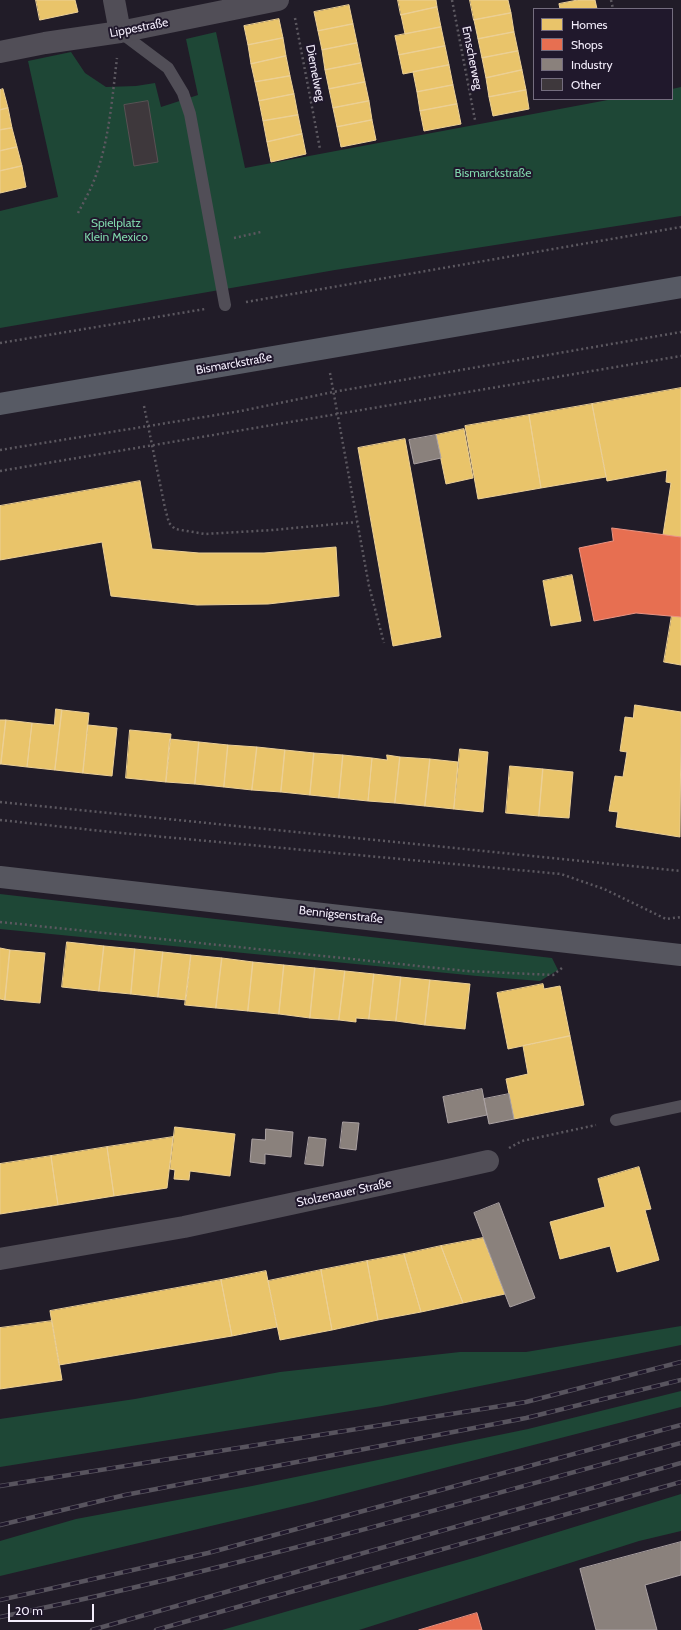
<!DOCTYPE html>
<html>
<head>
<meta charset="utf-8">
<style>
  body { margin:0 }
  #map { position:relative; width:681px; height:1630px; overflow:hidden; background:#211c28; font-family:Cabin,sans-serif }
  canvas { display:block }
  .legend { position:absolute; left:533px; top:8px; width:140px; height:92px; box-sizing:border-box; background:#20182c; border:1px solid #746d7f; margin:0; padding:5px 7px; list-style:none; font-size:12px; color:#f3edfb }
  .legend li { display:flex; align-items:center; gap:8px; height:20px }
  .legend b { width:20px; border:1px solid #746d7f }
  .scale { position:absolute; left:8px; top:1604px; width:86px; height:18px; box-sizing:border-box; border:2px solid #f3edfb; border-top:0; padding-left:5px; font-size:12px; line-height:14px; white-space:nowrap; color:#f3edfb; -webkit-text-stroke:3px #20182c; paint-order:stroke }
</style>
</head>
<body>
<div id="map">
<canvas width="681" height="1630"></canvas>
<ul class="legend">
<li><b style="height:11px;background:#e9c46a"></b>Homes</li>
<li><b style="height:11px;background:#e76f51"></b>Shops</li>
<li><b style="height:11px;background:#8a817c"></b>Industry</li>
<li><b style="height:11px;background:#3e383c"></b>Other</li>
</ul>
<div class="scale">20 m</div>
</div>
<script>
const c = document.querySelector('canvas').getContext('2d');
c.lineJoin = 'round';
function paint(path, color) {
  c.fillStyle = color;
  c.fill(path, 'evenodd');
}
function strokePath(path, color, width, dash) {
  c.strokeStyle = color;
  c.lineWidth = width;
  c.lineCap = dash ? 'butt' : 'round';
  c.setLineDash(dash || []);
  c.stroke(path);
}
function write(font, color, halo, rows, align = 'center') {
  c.font = font + ' Cabin,sans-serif';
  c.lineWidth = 4;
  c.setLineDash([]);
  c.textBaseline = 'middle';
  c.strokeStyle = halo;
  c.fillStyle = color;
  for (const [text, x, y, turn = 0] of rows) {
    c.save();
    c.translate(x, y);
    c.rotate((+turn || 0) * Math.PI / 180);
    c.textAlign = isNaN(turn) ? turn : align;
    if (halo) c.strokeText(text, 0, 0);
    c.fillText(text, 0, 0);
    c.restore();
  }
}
const green = new Path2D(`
  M216 32 245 168 613 99H672V89L681 87V216L335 270 0 328V211L58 197 28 61 71 52 85 73 106 87 136 86 155 83 161 107 198 95 186 39Z
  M0 894 552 958 558 970 540 981 477 976 0 929Z
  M681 1326V1345L382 1406 0 1467V1419L135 1399 280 1372 460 1352H526Z
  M681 1391V1407L312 1502 0 1576V1541L76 1519 252 1486 528 1429Z
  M681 1494V1531L639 1541 359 1630H222L477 1557Z`);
const homes = new Path2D(`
  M36 0H75L78 12 40 20Z
  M398 0H436L437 7 401 15Z
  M470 0H508L511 13 474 20Z
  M578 0H595L597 9H560L559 4Z
  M349 5 353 24 318 31 314 12Z
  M437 7 441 27 405 34 401 15Z
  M511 13 514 32 478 39 474 20Z
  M279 19 283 38 248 45 244 26Z
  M353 24 357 43 322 50 318 31Z
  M441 27 445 46 399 55 395 36Z
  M514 32 518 51 482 58 478 39Z
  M283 38 286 56 251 64 248 45Z
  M357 43 361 63 325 70 322 50Z
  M445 46 449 65 403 74 399 55Z
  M518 51 522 70 486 78 482 58Z
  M286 56 290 76 255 82 251 64Z
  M361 63 365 82 329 89 325 70Z
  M449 65 453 85 417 92 413 72Z
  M522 70 526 90 489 97 486 78Z
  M290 76 294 94 259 101 255 82Z
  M365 82 369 101 333 108 329 89Z
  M453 85 457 104 420 111 417 92Z
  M3 89 8 108 0 110V90Z
  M526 90 529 109 493 116 489 97Z
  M294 94 298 115 263 121 259 101Z
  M369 101 372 120 337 127 333 108Z
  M457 104 461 124 424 131 420 111Z
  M8 108 12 128 0 130V110Z
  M298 115 302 134 267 142 263 121Z
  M372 120 376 140 341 147 337 127Z
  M12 128 17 147 0 151V130Z
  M302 134 306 154 271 162 267 142Z
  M17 147 22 166 0 171V151Z
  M22 166 26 187 0 193V171Z
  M681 388V537L663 535 671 483 666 482 667 470 607 481 592 404Z
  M592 404 606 477 541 488 529 415Z
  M529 415 541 488 478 499 465 426Z
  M464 429 473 478 446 484 436 435Z
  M405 439 441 637 393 646 358 448Z
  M140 481 152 549 199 553H264L336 547 339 596 268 604 197 605 111 596 102 542 0 560V506Z
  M572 575 581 621 551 626 543 581Z
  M672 615 681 617V665L664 662Z
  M635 705 681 712 680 837 616 827 618 812 609 811 615 776 623 777 627 752 620 751 625 717 633 718Z
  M56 709 62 710 55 770 27 767 32 723 54 725Z
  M62 710 89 713 83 773 55 770Z
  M0 720H6L1 764H0Z
  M6 720 32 723 27 767 1 764Z
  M88 725 117 728 112 776 83 773Z
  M130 730 171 734 166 782 126 778Z
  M170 739 199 742 195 784 166 782Z
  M199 742 228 745 224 787 195 784Z
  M228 745 257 747 252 790 224 787Z
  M257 747 285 750 281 792 252 790Z
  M460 749 488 752 483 812 454 809Z
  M285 750 314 753 310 795 281 792Z
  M314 753 343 755 339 798 310 795Z
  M343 755 372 758 368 801 339 798Z
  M387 755 400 757 395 803 368 801 372 758 387 760Z
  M400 757 430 759 425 806 395 803Z
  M430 759 458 762 454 809 425 806Z
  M510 766 543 769 539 816 506 813Z
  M543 769 573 772 569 818 539 816Z
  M67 942 104 946 99 991 62 987Z
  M104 946 135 949 131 994 99 991Z
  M0 948 10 950 5 1000 0 999Z
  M135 949 163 952 158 997 131 994Z
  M10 950 45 953 40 1003 5 1000Z
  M163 952 191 955 186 1000 158 997Z
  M191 955 222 958 216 1008 185 1005Z
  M222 958 253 962 248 1011 216 1008Z
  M253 962 284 965 279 1014 248 1011Z
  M284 965 315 968 310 1018 279 1014Z
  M315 968 345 971 339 1020 310 1018Z
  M345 971 374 974 369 1019 356 1018V1022L339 1020Z
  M374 974 401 977 396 1021 369 1019Z
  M401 977 430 980 425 1025 396 1021Z
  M430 980 470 984 465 1029 425 1025Z
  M543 984 544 989 560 986 570 1036 508 1049 497 993Z
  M570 1036 584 1105 514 1119 506 1079 528 1074 523 1046Z
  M175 1127 235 1134 230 1176 190 1171 189 1180 174 1179 175 1170 170 1169Z
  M173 1137 167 1188 114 1196 107 1147Z
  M107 1147 114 1196 58 1205 51 1156Z
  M51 1156 58 1205 0 1214V1164Z
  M639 1167 651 1209 645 1210 659 1260 617 1272 610 1246 560 1259 550 1222 605 1207 598 1179Z
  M483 1238 505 1294 463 1303 441 1246Z
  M441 1246 463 1303 421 1312 404 1254Z
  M404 1254 421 1312 378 1320 367 1261Z
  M367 1261 378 1320 332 1330 321 1270Z
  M321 1270 332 1330 280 1340 268 1281Z
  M266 1271 277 1327 232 1336 221 1280Z
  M221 1280 232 1336 59 1365 50 1311Z
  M52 1321 62 1380 0 1389V1328Z`);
const shops = new Path2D(`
  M612 528 681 537V617L636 613 594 621 579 548 613 541Z
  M477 1613 482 1630H419Z`);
const industry = new Path2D(`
  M436 435 441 458 414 464 409 440Z
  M482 1089 487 1115 448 1123 443 1097Z
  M509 1094 514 1119 489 1124 484 1099Z
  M343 1122 359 1123 356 1150 340 1148Z
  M266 1129 293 1132 291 1157 265 1154V1164L250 1162 252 1139 265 1140Z
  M309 1137 326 1139 323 1166 305 1164Z
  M499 1203 535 1298 510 1307 474 1213Z
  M681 1542V1575L645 1585 657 1630H596L580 1569Z`);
const building = new Path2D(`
  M148 101 158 162 134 166 124 105Z`);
const path = new Path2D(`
  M452 0 475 120
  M611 0 613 9
  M295 18 320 149
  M78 213C83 203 89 193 93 183 109 144 112 99 117 58
  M234 238 261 232
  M246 302 681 227
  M0 343 205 309
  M330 373 369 586 384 643
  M144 406 165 508 169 523 175 529 205 534 273 530 357 522
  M0 450 241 411 333 392 681 332
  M0 471 681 356
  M0 802 681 871
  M0 820 111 832 561 874 604 889 666 919 681 917
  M0 922 466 971 553 975 562 968
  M509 1148 522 1141 596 1125`);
const lane = new Path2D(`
  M120 32 168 68 183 93 190 114 225 305
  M616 1120 681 1106`);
const street = new Path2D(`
  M114 0 120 32
  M0 52 45 43 120 32 278 0
  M0 1259 184 1227 448 1170 488 1161`);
const secondary = new Path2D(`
  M0 877 681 955`);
const primary = new Path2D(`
  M0 404 681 287`);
const rail = new Path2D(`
  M0 1486 526 1402 681 1362
  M0 1525 125 1495 526 1418 681 1380
  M0 1600 208 1553 681 1425
  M0 1617C230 1570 455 1504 681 1443
  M92 1630 681 1463
  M156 1630 681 1482`);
const streetNames = [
  ["Lippestraße",139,28,-11],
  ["Emscherweg",472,58,79],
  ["Diemelweg",315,73,79],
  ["Bismarckstraße",234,364,-10],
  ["Bennigsenstraße",341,915,6],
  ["Stolzenauer Straße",344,1193,-12]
];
const parkNames = [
  ["Bismarckstraße",493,173],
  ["Spielplatz",116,223],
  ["Klein Mexico",116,237]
];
paint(green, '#1e4736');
paint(homes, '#e9c46a');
strokePath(homes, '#ecd096', 1);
paint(shops, '#e76f51');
strokePath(shops, '#eb9584', 1);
paint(industry, '#8a817c');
strokePath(industry, '#aaa1a2', 1);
paint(building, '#3e383c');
strokePath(building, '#595154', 1);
strokePath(path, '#5c5860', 2.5, [2, 3]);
strokePath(lane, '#514e57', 12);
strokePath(street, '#514e57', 22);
strokePath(secondary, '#56565f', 22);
strokePath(primary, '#575a64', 22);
strokePath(rail, '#58545e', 4.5);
strokePath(rail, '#20182c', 3, [9]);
write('12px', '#f3edfb', '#20182c', streetNames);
write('12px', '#7fd6ab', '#20182c', parkNames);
</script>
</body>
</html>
